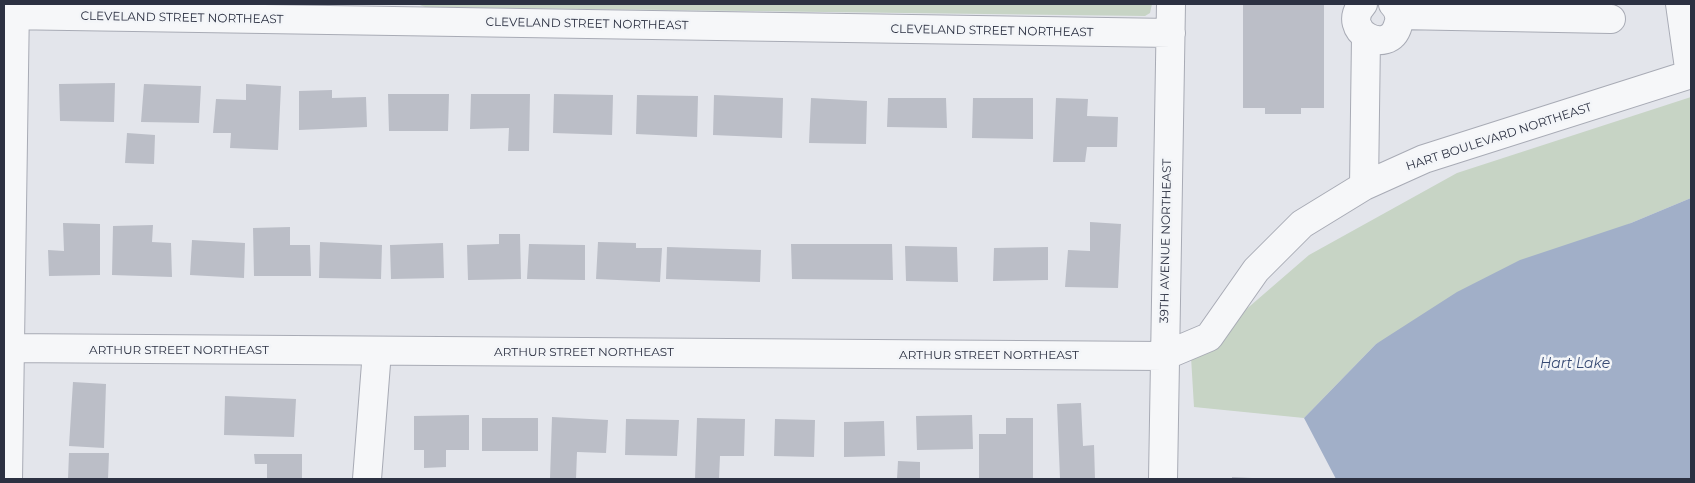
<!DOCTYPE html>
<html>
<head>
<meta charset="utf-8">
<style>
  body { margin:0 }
  #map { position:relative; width:1695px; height:483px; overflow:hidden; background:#e3e5eb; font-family:Montserrat,sans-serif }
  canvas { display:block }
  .frame { position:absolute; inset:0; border:5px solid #2c3142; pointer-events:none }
</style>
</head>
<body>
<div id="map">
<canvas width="1695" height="483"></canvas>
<div class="frame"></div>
</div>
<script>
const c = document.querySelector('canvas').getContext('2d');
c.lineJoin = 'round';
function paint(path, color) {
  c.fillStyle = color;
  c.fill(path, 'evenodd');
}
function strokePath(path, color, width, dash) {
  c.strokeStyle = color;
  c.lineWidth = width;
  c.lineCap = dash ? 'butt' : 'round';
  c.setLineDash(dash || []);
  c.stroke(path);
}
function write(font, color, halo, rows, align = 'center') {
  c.font = font + ' Montserrat,sans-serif';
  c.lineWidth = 5;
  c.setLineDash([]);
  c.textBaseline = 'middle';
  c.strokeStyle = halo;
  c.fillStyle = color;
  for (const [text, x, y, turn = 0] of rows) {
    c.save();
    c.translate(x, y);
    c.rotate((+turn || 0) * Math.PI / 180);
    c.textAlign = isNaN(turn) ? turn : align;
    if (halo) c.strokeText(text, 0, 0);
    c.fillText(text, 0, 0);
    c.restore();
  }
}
const green = new Path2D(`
  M417 4H1152L1150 13 1145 16 425 7Z
  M1691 97V198L1631 223 1376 344 1304 418 1194 407 1191 357 1309 255 1457 173Z`);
const water = new Path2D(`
  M1691 198V479H1336L1304 418 1376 344 1457 292 1520 260 1631 223Z`);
const building = new Path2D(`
  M1243 4H1324V108H1301V114H1265V108H1243Z
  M115 83 114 122 60 121 59 84Z
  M144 84 201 86 199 123 141 122Z
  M246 84 281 86 278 150 230 148 231 133H213L216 99 246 100Z
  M332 90V98L366 97 367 127 299 130V91Z
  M388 94H449L448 131H389Z
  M471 94H530L529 151H508L509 128 470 129Z
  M554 94 613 95 612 135 553 133Z
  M637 95 698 96 697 137 636 134Z
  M714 95 783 98 782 138 713 135Z
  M811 98 867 101 866 144 809 143Z
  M888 98H946L947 128 887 127Z
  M973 98H1033V139L972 138Z
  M1056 98 1088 99 1087 116 1118 117 1117 147H1087L1085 162H1053Z
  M127 133 155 135 154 164 125 163Z
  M1090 222 1121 224 1118 288 1065 287 1068 250 1090 251Z
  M63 223 100 224V275L49 276 48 250 64 251Z
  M153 225 152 242 171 243 172 277 112 275 113 226Z
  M290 227V245H310L311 276H254L253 228Z
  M499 234H520L521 279 468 280 467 245 499 244Z
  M192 240 245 243 244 278 190 275Z
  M320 242 382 245 381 279 319 278Z
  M598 242 636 243V248H662L660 282 596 279Z
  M443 243 444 278 391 279 390 245Z
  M529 244 585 245V280L527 279Z
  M791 244H892L893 280 792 279Z
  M905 246 957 247 958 282 906 281Z
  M667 247 761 250 760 282 666 279Z
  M1048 247V280L993 281 994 248Z
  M73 382 106 384 104 448 69 446Z
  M225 396 296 399 294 437 224 435Z
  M1081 403 1083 446 1094 445 1095 479H1060L1057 404Z
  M469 415V450H446V467L424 468V450H414V416Z
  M972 415 973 449 917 450 916 416Z
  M552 417 608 420 606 453 577 452 576 479H550Z
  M482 418H538V451H482Z
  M697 418 745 419 744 456H720L719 479H695Z
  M1006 418H1033V479H979V434H1006Z
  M626 419 679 420 677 456 625 455Z
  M775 419 815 420 814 457 774 456Z
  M884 421 885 456 844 457V422Z
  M69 453H109L108 479H68Z
  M254 454H302V479H267V464H255Z
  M898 461 920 462V479H897Z
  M1232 477 1252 478V479H1232Z`);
const minor = new Path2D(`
  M1363 4C1338 31 1389 58 1398 25 1401 17 1399 10 1393 4
  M1680 4 1690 75
  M4 15 1171 33
  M1399 15 1611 19
  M1364 186 1366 37
  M4 348 1164 356 1209 337 1256 270 1302 224 1364 186 1424 159 1691 74
  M8 479 15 4
  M367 479 377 351
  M1163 479 1171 4`);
const streetNames = [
  ["CLEVELAND STREET NORTHEAST",182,18,1],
  ["CLEVELAND STREET NORTHEAST",587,24,1],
  ["CLEVELAND STREET NORTHEAST",992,31,1],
  ["HART BOULEVARD NORTHEAST",1499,137,-18],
  ["39TH AVENUE NORTHEAST",1166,241,-89],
  ["ARTHUR STREET NORTHEAST",179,350],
  ["ARTHUR STREET NORTHEAST",584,352],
  ["ARTHUR STREET NORTHEAST",989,355]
];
const waterNames = [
  ["Hart Lake",1575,364]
];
paint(green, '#c7d4c5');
paint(water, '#a1afc8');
paint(building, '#bbbec7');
strokePath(minor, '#a8abb5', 30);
strokePath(minor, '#f6f7f9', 28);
write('12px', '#2c3142', '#f3f5f8', streetNames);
write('italic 14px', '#384b74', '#f3f5f8', waterNames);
</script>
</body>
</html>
